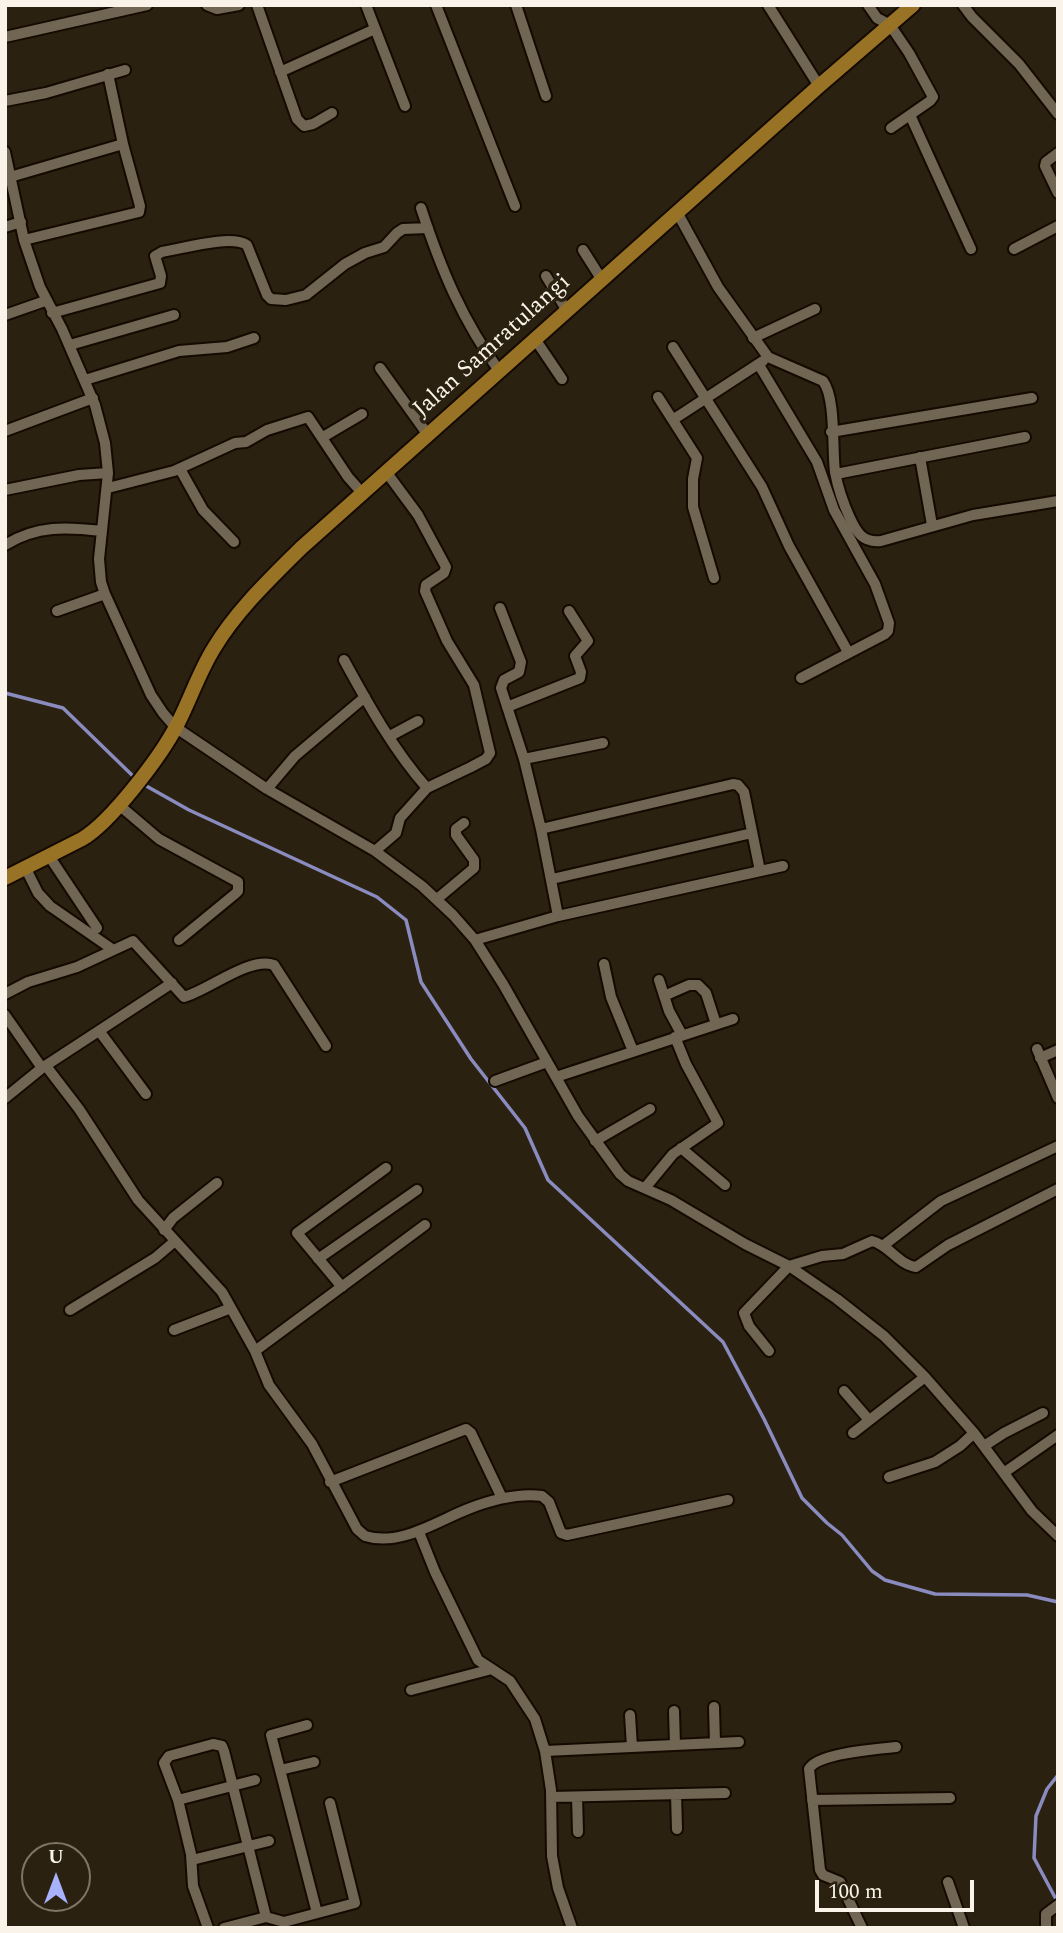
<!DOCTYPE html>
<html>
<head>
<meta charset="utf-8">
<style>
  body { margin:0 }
  #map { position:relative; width:1063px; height:1933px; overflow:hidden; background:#2b2111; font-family:Spectral,serif }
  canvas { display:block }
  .frame { position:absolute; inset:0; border:7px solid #faf3e9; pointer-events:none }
  .north { position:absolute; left:21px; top:1842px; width:70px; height:70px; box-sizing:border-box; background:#2b2111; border:2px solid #7e7567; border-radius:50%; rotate:0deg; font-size:19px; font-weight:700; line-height:28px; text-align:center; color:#faf3e9 }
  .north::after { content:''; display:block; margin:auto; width:24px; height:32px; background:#a7b1fc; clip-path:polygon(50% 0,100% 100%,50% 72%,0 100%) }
  .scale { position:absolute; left:815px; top:1880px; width:159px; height:32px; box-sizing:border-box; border:4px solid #faf3e9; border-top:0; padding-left:9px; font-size:21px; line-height:24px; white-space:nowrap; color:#faf3e9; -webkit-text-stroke:5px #2b2111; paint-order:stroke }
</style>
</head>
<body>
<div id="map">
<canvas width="1063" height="1933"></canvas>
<div class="frame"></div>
<div class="north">U</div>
<div class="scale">100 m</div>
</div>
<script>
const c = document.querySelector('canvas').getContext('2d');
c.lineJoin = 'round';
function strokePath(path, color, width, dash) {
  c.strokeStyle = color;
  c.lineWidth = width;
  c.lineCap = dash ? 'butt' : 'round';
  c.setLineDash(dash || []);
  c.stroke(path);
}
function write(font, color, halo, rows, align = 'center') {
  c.font = font + ' Spectral,serif';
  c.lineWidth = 7;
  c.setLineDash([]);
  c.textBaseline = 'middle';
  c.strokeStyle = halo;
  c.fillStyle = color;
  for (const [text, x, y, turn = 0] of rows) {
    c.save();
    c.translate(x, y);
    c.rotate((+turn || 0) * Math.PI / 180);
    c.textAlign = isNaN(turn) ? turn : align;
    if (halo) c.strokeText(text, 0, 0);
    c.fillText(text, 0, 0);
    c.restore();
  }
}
const stream = new Path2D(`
  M5 693 63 708 135 778
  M141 783 189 810 377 897 406 920 421 982 471 1059 525 1128 548 1180 723 1342 764 1419 802 1498 827 1523 842 1535 872 1571 885 1580 935 1594 1027 1595 1058 1602
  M1058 1775 1047 1789 1036 1816 1034 1858 1058 1903`);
const minor = new Path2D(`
  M207 5 217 9 239 5
  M257 5 297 119 304 126 313 124 332 113
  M366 5 405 106
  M436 5 515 206
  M516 5 546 96
  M768 5 819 86
  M868 5 877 18 890 25 909 53 933 97 930 101 891 128
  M963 5 972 17 1019 64 1058 114
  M5 37 147 5
  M280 72 375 29
  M5 101 46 93 125 70
  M910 115 971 249
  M5 152 24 240 40 287 62 329 95 405 105 443 108 473 99 559 101 582 105 594 151 695 163 713 175 727 267 789 375 851 422 886 453 915 475 940 503 984 578 1116 620 1174 628 1181 671 1200 745 1244 789 1266 837 1299 884 1336 925 1377 974 1433 1032 1511 1058 1536
  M1058 153 1046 162 1045 166 1058 193
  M10 177 123 144
  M421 208C441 269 462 320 500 372
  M677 212 718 287 768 357 823 381C836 398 832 449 835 472 838 488 843 503 850 518 857 533 863 543 881 541L973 515 1058 501
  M5 227 21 222
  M24 240 139 212 140 206 123 144 108 74
  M1014 249 1058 226
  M583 250 602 280
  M546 276 567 311
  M52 313 160 283 161 276 155 256 162 252C182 249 231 234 247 245L267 295 271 299 286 300 306 295 345 264 365 253 384 247 397 233 403 229 428 228
  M5 315 45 301
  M753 338 815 309
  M535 339 562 379
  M70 345 174 315
  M673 347 762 487 789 546 848 652
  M759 365 817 462 834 510 875 584 889 623 888 631 885 634 801 678
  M380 368 428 435
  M85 380 179 351 227 347 254 338
  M658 397 697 458 693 479V507L714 578
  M674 419 763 361
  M5 431 93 398
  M831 432 1032 398
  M323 437 362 414
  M920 457 932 525
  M180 469 203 510 234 542
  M836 474 1025 437
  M108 488 174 471 235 443 246 442 267 430 308 417 348 477 363 494
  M5 490 79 475 108 473
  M5 545C37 525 67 527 102 531
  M500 608 521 662 519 672 504 680 501 688 524 759 541 829 558 916
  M57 611 105 594
  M344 660C368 704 394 751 427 788
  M507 707 580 678 581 672 575 656 588 641 569 611
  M390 736 418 721
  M524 759 603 743
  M267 789 295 756 365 697
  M119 805 159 839 238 882V891L235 894 179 940
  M541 829 733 784 738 785 744 792 760 871
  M375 851 396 833 400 818 427 788 471 767 486 759 490 753 474 685 447 641 425 591 426 585 444 573 446 567 418 515 387 473
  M49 856 97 928
  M25 867 38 893 50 906 112 949
  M552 879 752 833
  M437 899 474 868V860L456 835V829L464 823
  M475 940 558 916 783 866
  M604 964 611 997 633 1051
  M659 980 669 1011 682 1035
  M5 994 28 982 77 967 133 941 184 997C207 991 250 956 274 965L326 1046
  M664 996 689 985H698L706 993 716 1024
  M5 1015 42 1068
  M100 1032 146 1094
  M1037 1049 1058 1098
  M1040 1058 1058 1050
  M46 1066 79 1109 138 1200 222 1292 255 1351 269 1385 312 1444 357 1529 365 1536C400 1547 437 1521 468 1509 491 1500 517 1493 542 1496L549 1502 561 1533 567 1535 728 1500
  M556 1077 733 1019
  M495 1081 547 1062
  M5 1098 42 1068 172 983
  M595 1141 650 1109
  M681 1148 725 1185
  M645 1188 673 1154 718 1123 686 1064 675 1037
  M164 1230 173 1218 217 1183
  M884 1245 941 1201 1058 1146
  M318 1259 417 1190
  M342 1287 297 1233 386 1168
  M70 1310 155 1258 175 1241
  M174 1330 231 1308
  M255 1351 425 1225
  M769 1351 749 1326 744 1313 789 1266 822 1256 843 1254 872 1241C889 1245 899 1265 916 1267L948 1245 1058 1189
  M844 1391 869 1420
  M853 1433 925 1377
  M984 1446 1004 1433 1043 1413
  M1005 1472 1058 1435
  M889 1477 935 1462 960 1446 974 1433
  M330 1482 466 1429 471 1433 502 1498
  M419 1532 435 1572 478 1660 510 1681 535 1719 545 1751 551 1790 552 1856 558 1888 572 1928
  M411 1690 492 1669
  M714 1707 715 1743
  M674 1711 675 1745
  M630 1715 632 1747
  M307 1725 271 1735 317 1913
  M545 1751 739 1742
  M280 1770 314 1762
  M676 1794 677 1829
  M551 1797 725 1793
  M577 1797 578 1832
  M178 1800 255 1780
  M812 1800 950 1798
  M192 1860 269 1841
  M948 1882 964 1928
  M208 1928 193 1886 191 1854 178 1800 164 1763 169 1756 213 1744 222 1746 224 1751 266 1917
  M224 1928 266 1917 284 1922 355 1903 330 1803
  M862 1928 840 1882 823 1875 820 1870 809 1769C817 1753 877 1749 896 1747
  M1046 1928V1914L1058 1905`);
const major = new Path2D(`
  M5 878 82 839C111 822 161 756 177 725 190 700 199 672 214 648 237 610 269 580 301 548L819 86 913 5`);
const streetNames = [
  ["Jalan Samratulangi",493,347,-42]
];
strokePath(stream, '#8a8cc0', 3.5);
strokePath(minor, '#140a00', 14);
strokePath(major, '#140a00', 18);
strokePath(minor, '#716553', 10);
strokePath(major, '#997325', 14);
write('24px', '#faf3e9', '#2b2111', streetNames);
</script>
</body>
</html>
